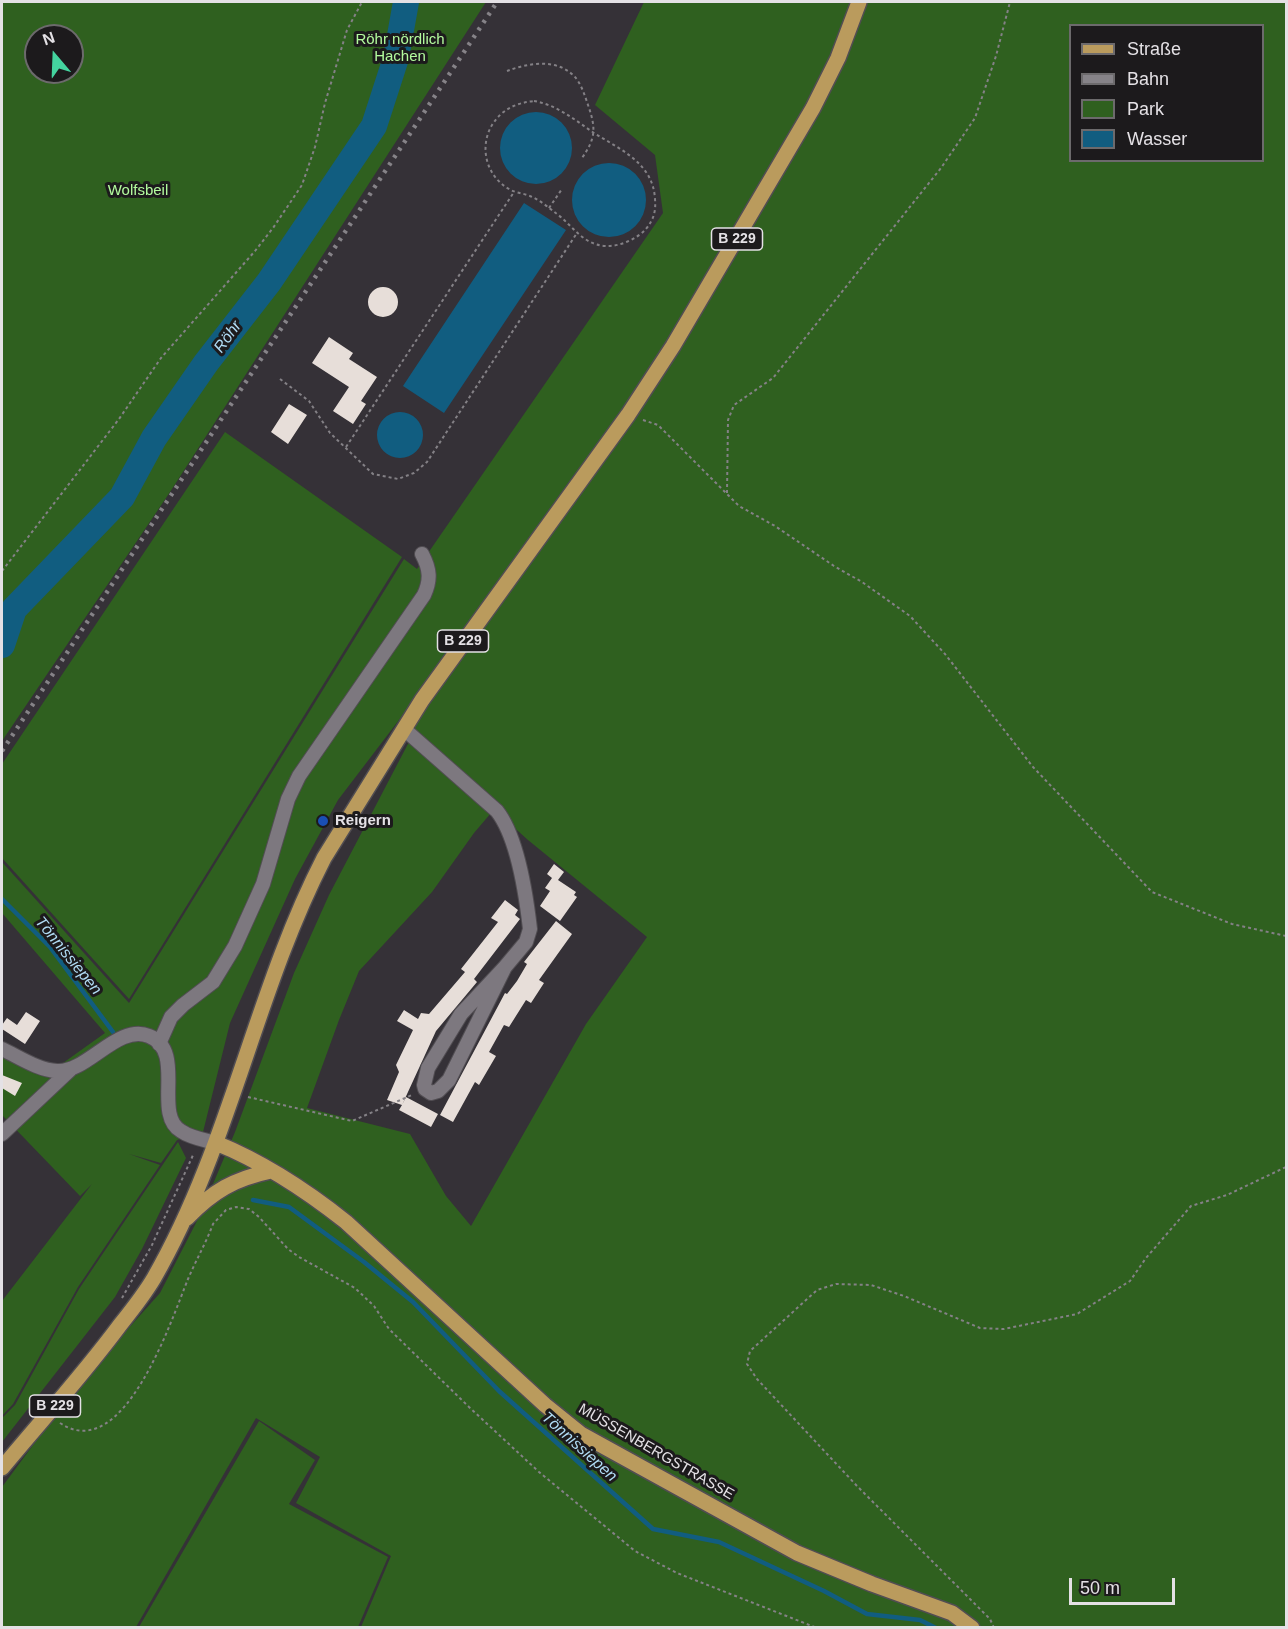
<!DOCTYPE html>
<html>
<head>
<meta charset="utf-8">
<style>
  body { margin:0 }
  #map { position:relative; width:1288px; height:1629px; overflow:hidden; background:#353137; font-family:Helvetica,sans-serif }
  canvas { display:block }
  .frame { position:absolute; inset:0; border:3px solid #e4e1e5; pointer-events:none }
  .legend { position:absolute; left:1069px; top:24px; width:195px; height:138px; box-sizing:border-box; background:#1c1a1c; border:2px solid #6c6a6c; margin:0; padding:8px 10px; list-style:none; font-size:18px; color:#e4e1e5 }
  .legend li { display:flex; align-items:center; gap:12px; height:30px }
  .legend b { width:30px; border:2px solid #6c6a6c }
  .north { position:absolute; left:24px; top:24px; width:60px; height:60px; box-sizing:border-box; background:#1c1a1c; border:2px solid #6c6a6c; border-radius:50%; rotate:341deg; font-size:16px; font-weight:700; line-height:24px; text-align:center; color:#e4e1e5 }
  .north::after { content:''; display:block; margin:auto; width:21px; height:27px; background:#44d49f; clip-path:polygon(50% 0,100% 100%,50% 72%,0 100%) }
  .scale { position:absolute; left:1069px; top:1578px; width:106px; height:27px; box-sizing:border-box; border:3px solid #e4e1e5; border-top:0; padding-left:8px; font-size:18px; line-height:21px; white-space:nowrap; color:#e4e1e5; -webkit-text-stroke:4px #1c1a1c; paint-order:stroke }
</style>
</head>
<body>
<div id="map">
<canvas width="1288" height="1629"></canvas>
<div class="frame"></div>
<ul class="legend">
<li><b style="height:8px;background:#ba9b5d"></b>Straße</li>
<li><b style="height:8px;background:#868388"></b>Bahn</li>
<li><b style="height:16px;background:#2f601f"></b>Park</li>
<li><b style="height:16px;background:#115d80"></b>Wasser</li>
</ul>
<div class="north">N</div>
<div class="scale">50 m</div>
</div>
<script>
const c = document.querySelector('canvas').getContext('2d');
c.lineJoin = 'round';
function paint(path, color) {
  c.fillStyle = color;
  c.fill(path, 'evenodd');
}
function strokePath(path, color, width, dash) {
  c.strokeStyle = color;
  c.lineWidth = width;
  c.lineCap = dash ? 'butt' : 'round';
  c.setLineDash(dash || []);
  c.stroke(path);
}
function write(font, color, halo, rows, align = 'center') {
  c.font = font + ' Helvetica,sans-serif';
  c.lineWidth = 6;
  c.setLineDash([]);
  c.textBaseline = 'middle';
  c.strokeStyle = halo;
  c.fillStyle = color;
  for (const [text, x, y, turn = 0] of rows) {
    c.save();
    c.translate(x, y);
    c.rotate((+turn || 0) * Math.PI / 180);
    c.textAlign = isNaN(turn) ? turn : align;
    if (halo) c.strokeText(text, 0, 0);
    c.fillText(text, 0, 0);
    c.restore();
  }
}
const green = new Path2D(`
  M2 2H486L170 492 2 741ZM36 36H72V72H36Z
  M644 2H1286V1627H361L391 1556 296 1503 320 1457 256 1418 136 1627H2V1487L76 1387 160 1293 199 1217 235 1132 294 973 329 895 410 740 491 813 474 833 432 892 359 971 339 1020 307 1108 410 1134 446 1196 471 1226 586 1024 647 937 528 840 409 733 471 629 576 472 399 720 338 800 295 879 230 1023 203 1132 177 1140 161 1163 129 1154 160 1165 78 1287 13 1404 2 1416V1301L92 1184 80 1196 2 1115V1054L49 1073 105 1033 2 913V862L129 1003 404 559 417 569 663 213 655 155 595 105ZM1070 26H1262V160H1070Z
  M225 432 402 557 129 999 2 858V764Z
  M178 1142 186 1158 142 1249 115 1297 2 1442V1418L15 1405 79 1289Z
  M259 1421 315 1460 289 1504 388 1557 358 1627H139Z`);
const water = new Path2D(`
  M500 148a36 36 0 1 1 72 0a36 36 0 1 1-72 0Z
  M572 200a37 37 0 1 1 74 0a37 37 0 1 1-74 0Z
  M524 203 566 230 444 413 403 386Z
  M377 435a23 23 0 1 1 46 0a23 23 0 1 1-46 0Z`);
const stream = new Path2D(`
  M2 899 50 947 113 1032
  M253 1200 289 1207 364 1262 413 1302 499 1391 653 1529 719 1542 824 1591 867 1614 920 1620 936 1628`);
const river = new Path2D(`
  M2 645 14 609 122 497 154 438 206 363 269 282 374 126 396 58 406 2`);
const building = new Path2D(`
  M368 302a15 15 0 1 1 30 0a15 15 0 1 1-30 0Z
  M329 337 353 353 349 359 377 377 361 401 366 404 353 424 333 411 349 387 312 363Z
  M289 404 307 415 288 444 271 432Z
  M554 864 564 872 558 880 576 892 574 895 577 897 560 921 540 906 550 891 545 888 552 878 547 874Z
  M505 900 518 910 515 915 520 919 474 979 477 982 436 1031 402 1105 406 1097 438 1114 431 1127 399 1110 402 1105 387 1100 399 1072 396 1065 413 1030 397 1021 404 1010 418 1019 421 1013 429 1014 465 972 461 969 498 922 491 918Z
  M556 921 572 934 539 980 544 983 531 1003 526 1000 509 1027 504 1025 489 1052 496 1056 479 1085 475 1082 453 1122 440 1115 505 993 507 994 517 981 527 964 524 962Z
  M26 1012 40 1021 25 1044 2 1029V1025L7 1018 17 1025Z
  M2 1075 22 1083 15 1096 2 1088Z`);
const path = new Path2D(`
  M507 71C528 63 556 58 574 76 581 83 585 96 588 105 596 128 596 138 582 158
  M534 101C557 105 575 120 594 133 621 150 653 163 655 199 656 211 654 219 646 229 637 239 619 247 605 246 582 244 573 226 557 214 549 208 540 200 530 196 523 193 515 193 509 189 486 176 479 147 492 125 502 109 516 103 534 101Z
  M549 208 562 189
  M280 379 309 401 330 433 373 474 398 479 414 473 427 462 577 233
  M643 420 658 425 739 506 775 526 834 566 862 582 910 616 945 654 1033 767 1152 892 1232 924 1286 936
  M346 447 514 192
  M727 493 728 420 734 405 773 378 941 168 975 118 996 56 1010 2
  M2 571 119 419 161 358 255 251 273 228 302 185 315 147 325 103 347 30 362 2
  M248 1097 352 1121 412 1095
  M122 1298 152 1245 194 1153
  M60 1423C124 1466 172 1318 188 1279 196 1260 206 1243 213 1224L226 1210 236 1207 249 1209 259 1217 288 1249 299 1257 355 1288 374 1306 389 1329 469 1407 539 1472 635 1551 677 1573 817 1628
  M994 1628 990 1619 857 1486 757 1379 747 1364 750 1351 817 1290 836 1284 871 1285 904 1296 980 1328 1004 1329 1077 1314 1130 1281 1146 1258 1191 1206 1227 1195 1286 1167`);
const minor = new Path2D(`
  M404 729 497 811C518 838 526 894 530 929L526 942 505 967 449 1080 438 1091 431 1093 425 1089 424 1085 428 1068 461 1014 505 967
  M159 1044 171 1017 183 1005 213 982 235 946 263 884 288 799 299 776 424 595C431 580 430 569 422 554
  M2 1049C19 1057 38 1070 57 1071 87 1073 118 1023 149 1036 187 1051 152 1114 181 1131 191 1138 205 1140 216 1143
  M2 1134 70 1070`);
const major = new Path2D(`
  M216 1143C263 1162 307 1191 346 1222L545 1405 581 1434 797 1553 872 1584 952 1613 972 1628
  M187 1218C213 1191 234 1179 271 1171
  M2 1468C41 1421 83 1375 120 1325 132 1310 144 1295 154 1278 230 1146 255 992 324 858L422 700 628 415 673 346 813 108 838 58 859 2`);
const rail = new Path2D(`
  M2 751 497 2`);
const markers = [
  [323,821,6,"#1a4fb4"]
];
const shields = [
  [737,239,51],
  [463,641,51],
  [55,1406,51]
];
const shieldNames = [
  ["B 229",737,239],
  ["B 229",463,641],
  ["B 229",55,1406]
];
const parkNames = [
  ["Röhr nördlich",400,40],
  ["Hachen",400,57],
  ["Wolfsbeil",138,191]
];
const poiNames = [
  ["Reigern",335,821]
];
const streetNames = [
  ["MÜSSENBERGSTRASSE",656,1452,30]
];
const waterNames = [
  ["Röhr",228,337,-54],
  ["Tönnissiepen",68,956,51],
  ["Tönnissiepen",579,1447,42]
];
paint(green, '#2f601f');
paint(water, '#115d80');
strokePath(stream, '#115d80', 4.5);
strokePath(river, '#115d80', 26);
paint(building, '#e7ded9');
strokePath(minor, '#514d52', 16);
strokePath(major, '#514d52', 18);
strokePath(path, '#848186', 2, [3, 3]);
strokePath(minor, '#7d787f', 14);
strokePath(major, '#ba9b5d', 15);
strokePath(rail, '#868388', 4.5, [3, 6]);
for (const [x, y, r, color] of markers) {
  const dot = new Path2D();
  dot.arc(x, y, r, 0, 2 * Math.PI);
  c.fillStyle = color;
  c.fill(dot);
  strokePath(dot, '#1c1a1c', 2);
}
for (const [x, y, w] of shields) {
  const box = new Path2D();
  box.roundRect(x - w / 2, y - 11, w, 22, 4.5);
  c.fillStyle = '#1c1a1c';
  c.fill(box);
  strokePath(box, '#e4e1e5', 1.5);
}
write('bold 14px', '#e4e1e5', null, shieldNames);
write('15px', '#b3fb9e', '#1c1a1c', parkNames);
write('bold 15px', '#e4e1e5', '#1c1a1c', poiNames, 'left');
write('15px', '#e4e1e5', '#1c1a1c', streetNames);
write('italic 16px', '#b0dbf4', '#1c1a1c', waterNames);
</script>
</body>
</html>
